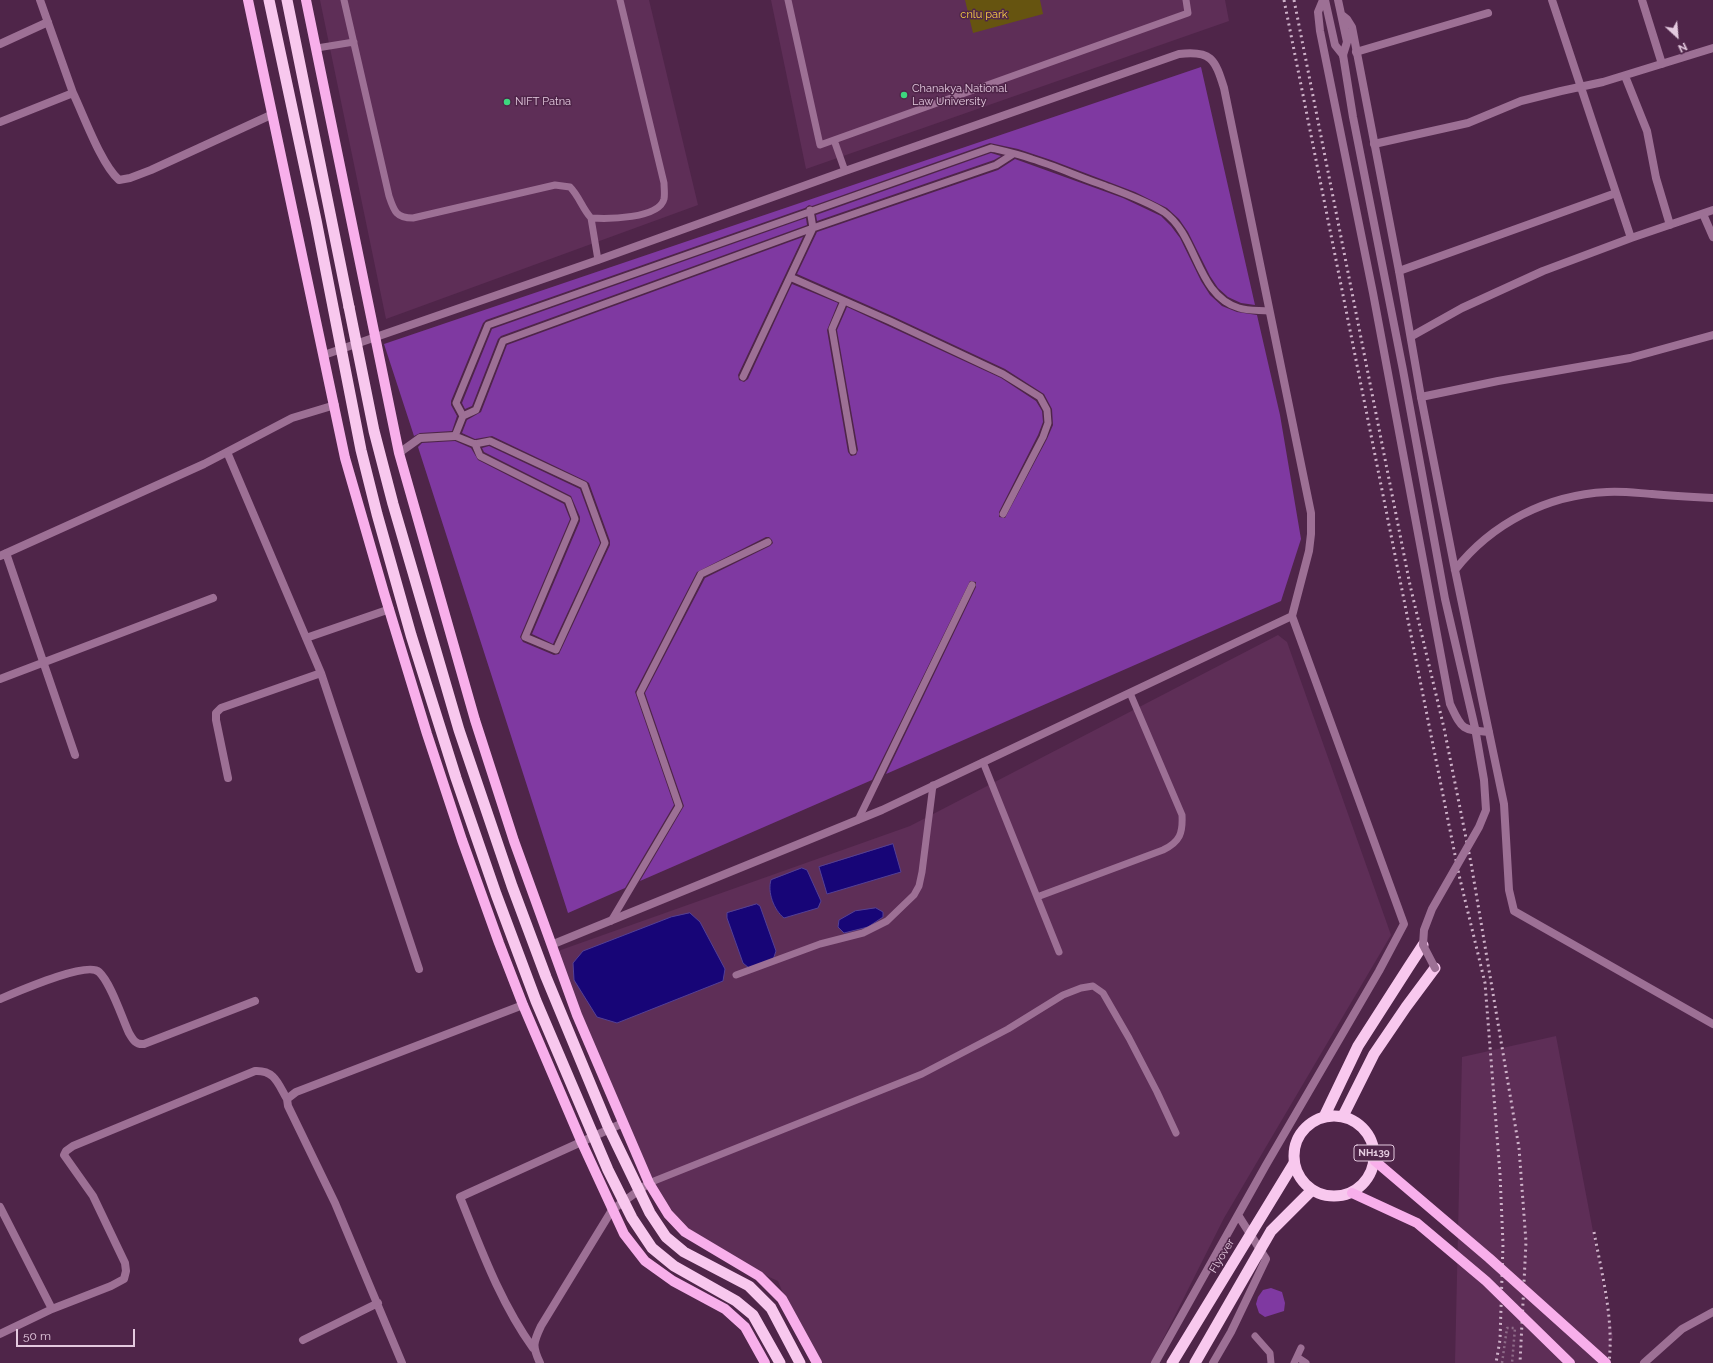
<!DOCTYPE html>
<html>
<head>
<meta charset="utf-8">
<style>
  body { margin:0 }
  #map { position:relative; width:1713px; height:1363px; overflow:hidden; background:#4f2549; font-family:Raleway,sans-serif }
  canvas { display:block }
  .north { position:absolute; left:1657px; top:16px; width:40px; height:40px; -webkit-text-stroke:3px #4f2549; paint-order:stroke; rotate:154deg; font-size:11px; font-weight:700; line-height:16px; text-align:center; color:#e4cadf }
  .north::after { content:''; display:block; margin:auto; width:14px; height:18px; background:#e4cadf; clip-path:polygon(50% 0,100% 100%,50% 72%,0 100%) }
  .scale { position:absolute; left:16px; top:1329px; width:119px; height:18px; box-sizing:border-box; border:2px solid #e4cadf; border-top:0; padding-left:5px; font-size:12px; line-height:14px; white-space:nowrap; color:#e4cadf; -webkit-text-stroke:3px #4f2549; paint-order:stroke }
</style>
</head>
<body>
<div id="map">
<canvas width="1713" height="1363"></canvas>
<div class="north">N</div>
<div class="scale">50 m</div>
</div>
<script>
const c = document.querySelector('canvas').getContext('2d');
c.lineJoin = 'round';
function paint(path, color) {
  c.fillStyle = color;
  c.fill(path, 'evenodd');
}
function strokePath(path, color, width, dash) {
  c.strokeStyle = color;
  c.lineWidth = width;
  c.lineCap = dash ? 'butt' : 'round';
  c.setLineDash(dash || []);
  c.stroke(path);
}
function write(font, color, halo, rows, align = 'center') {
  c.font = font + ' Raleway,sans-serif';
  c.lineWidth = 3;
  c.setLineDash([]);
  c.textBaseline = 'middle';
  c.strokeStyle = halo;
  c.fillStyle = color;
  for (const [text, x, y, turn = 0] of rows) {
    c.save();
    c.translate(x, y);
    c.rotate((+turn || 0) * Math.PI / 180);
    c.textAlign = isNaN(turn) ? turn : align;
    if (halo) c.strokeText(text, 0, 0);
    c.fillText(text, 0, 0);
    c.restore();
  }
}
const built = new Path2D(`
  M320 0H649L698 205 386 319Z
  M771 0H1225L1229 21 806 169Z
  M1278 635 1287 642 1391 935 1224 1218 1151 1363H811L778 1281 749 1268 683 1225 633 1158 558 951 910 826Z
  M1556 1036 1613 1337 1606 1363H1455L1462 1057Z`);
const green = new Path2D(`
  M965 0H1040L1043 14 973 33Z`);
const water = new Path2D(`
  M893 844 901 872 827 894 819 867Z
  M802 868 807 870 821 901 818 908 784 918C774 910 767 892 771 880Z
  M757 904 760 906 776 951 773 960 749 968 743 963 727 918V913Z
  M876 908 883 912V917L868 927 844 933 838 927 839 920 855 911Z
  M690 913 700 922 725 969 723 981 617 1023 597 1017 574 980 573 963 583 951 671 917Z`);
const building = new Path2D(`
  M1201 67 1255 305 1241 303 1228 297 1218 288 1210 276 1188 232 1179 219 1167 208 1135 192 1051 160 1018 149 990 143 812 206 809 205 805 208 486 320 483 323 451 401V405L457 416 452 431 420 433 414 436 384 344Z
  M991 153 1001 156 994 160 817 221 816 215Z
  M1015 159 1123 198 1161 216 1171 226 1180 238 1201 281 1210 295 1222 306 1237 312 1257 315 1280 415 1301 539 1281 601 886 774 976 587V582L970 581 872 780 640 881 684 806 645 693 705 578 770 546 773 543 772 540 769 537H766L697 572 635 692 674 805 625 888 568 913 418 447 422 443 455 441 471 448 478 460 564 504 570 519 520 637 523 642 554 655 559 654 610 545V541L589 483 586 481 492 436 475 439 462 433 467 420 481 412 507 345 803 237 738 375 739 380 744 382 748 379 792 284 838 303 827 330 848 452 851 456 856 455 858 450 837 330 847 307 1001 378 1036 401 1042 411 1043 422 1038 435 999 512V517L1005 518 1047 439 1053 425 1052 409 1044 394 1005 369 892 316 797 274 817 232 998 170Z
  M806 218 807 225 501 336 498 339 472 406 465 409 462 403 492 329Z
  M489 446 580 489 600 543 553 644 532 634 580 521V517L571 496 484 452 482 448Z
  M1271 1288 1282 1292 1285 1303 1284 1311 1265 1317 1259 1313 1256 1304 1258 1297 1263 1290Z`);
const path = new Path2D(`
  M1502 1363 1507 1328H1515L1512 1363`);
const service = new Path2D(`
  M344 0 389 196C394 211 396 218 413 218L555 185 570 187C579 196 582 208 591 218 607 219 659 219 664 199 665 194 664 188 664 183L620 0
  M788 0 820 145 1188 13 1186 0
  M317 48 354 42
  M834 140 845 171
  M591 218 598 260
  M790 277 890 321 1003 374 1040 397 1047 410 1048 423 1043 437 1003 514
  M844 301 832 329 853 451
  M743 377 813 228 810 210
  M463 416 456 403 488 325 991 148C1004 151 1018 154 1032 159 1055 166 1077 176 1100 184 1121 192 1145 200 1164 212 1198 236 1196 295 1239 308 1248 311 1259 310 1269 311
  M475 444 480 456 568 500 575 519 525 637 556 650 605 543 584 485 490 441 475 444 455 436 463 416 476 410 503 341 813 228 996 165 1013 154
  M983 762 1059 952
  M858 820 972 585
  M1037 897 1163 850C1180 842 1183 833 1182 815L1130 693
  M611 921 679 806 640 693 701 574 768 542
  M736 975 820 944 863 933 887 921 914 895 919 886 922 872 933 785
  M649 1183 922 1074 1008 1029 1063 995 1081 988 1093 986 1103 993 1129 1038 1157 1092 1176 1133
  M1255 1336 1270 1353 1271 1363
  M1297 1357 1306 1363
  M1294 1363 1301 1348`);
const minor = new Path2D(`
  M40 0 73 93
  M1552 0 1631 238
  M1642 0 1662 64
  M0 44 48 22
  M1356 52 1488 13
  M1625 76 1647 131 1656 178 1670 225
  M0 122 73 93C84 116 101 164 119 180L130 178 151 170 273 114
  M1374 144 1468 123 1521 101 1561 91 1603 82 1713 48
  M1703 214 1713 237
  M1399 271 1616 193
  M1412 336 1462 308 1543 271 1631 238 1713 210
  M324 355 598 260 845 171 1179 54C1211 50 1215 59 1224 88L1311 513V534L1309 551 1292 616 1404 924 1379 971 1266 1165 1155 1363
  M1421 397 1498 381 1630 358 1713 335
  M227 452 321 673
  M399 453 420 438 455 436
  M6 553 75 755
  M0 556 204 464 292 418 335 405
  M306 638 390 609
  M0 679 213 598
  M228 778 216 720V713L221 708 321 673 419 969
  M551 945 882 810 1292 616
  M0 999C17 992 87 961 99 972 111 983 122 1018 129 1033 133 1040 136 1045 144 1044L255 1001
  M0 1207 52 1309
  M0 1334 52 1309 111 1286 124 1279 126 1271 125 1263 93 1196 64 1155 66 1151 73 1146 255 1071C275 1070 278 1084 287 1099
  M303 1340 378 1303
  M533 1348C500 1302 481 1249 460 1197L623 1123
  M402 1363 335 1203 288 1106 287 1099 296 1092 523 1005
  M540 1363C532 1346 533 1343 541 1326L612 1210 649 1183
  M1213 1363 1231 1332 1266 1259 1238 1215
  M1644 1363 1682 1329 1713 1312`);
const tertiary = new Path2D(`
  M1323 0 1318 12 1320 31 1373 293 1450 704C1462 729 1461 730 1489 732
  M1325 0 1335 45 1343 55
  M1338 0 1347 42 1343 55
  M1342 15 1347 19 1352 27 1399 271 1421 397 1455 570 1504 804 1509 890 1514 911 1713 1024
  M1455 570C1492 523 1547 495 1607 492 1622 491 1637 493 1652 494 1673 496 1693 497 1713 498`);
const primary = new Path2D(`
  M248 0 345 458 384 593 427 734 462 840 499 943 523 1005 582 1143 624 1234 645 1261 673 1281 725 1309 745 1327 765 1363
  M306 0 399 453 475 720 514 841 577 1015 649 1183 668 1214 685 1232 759 1276 782 1299 817 1363`);
const trunk = new Path2D(`
  M287 0 349 307
  M1294 1156a40 40 0 1 1 80 0a40 40 0 1 1-80 0Z
  M1343 1116 1374 1054 1406 1007 1435 968
  M1324 1117 1358 1046 1408 968 1423 945`);
const rail = new Path2D(`
  M1284 0 1459 875 1485 983 1500 1174 1503 1244 1500 1340 1496 1363
  M1294 0 1410 585 1444 728 1471 863 1519 1148 1526 1242 1520 1363
  M1594 1232C1602 1275 1614 1319 1609 1363`);
const tertiaryBridge = new Path2D(`
  M1343 55 1353 117 1403 370 1445 599 1475 728 1484 780 1486 810 1479 827 1432 909 1424 930 1423 945 1435 968`);
const primaryBridge = new Path2D(`
  M1375 1161 1489 1258 1606 1363
  M1352 1193 1417 1223 1486 1281 1570 1363`);
const trunkBridge = new Path2D(`
  M269 0 316 220 361 450 377 514 411 635 456 778 496 894 536 1001 608 1170 632 1218 652 1248 674 1266 736 1301 753 1315 780 1363
  M349 307 374 431 393 504 459 730 512 886 546 977 607 1124 650 1213 666 1237 684 1252 749 1286 771 1308 800 1363
  M1172 1363 1294 1163
  M1195 1363 1271 1231 1312 1190`);
const markers = [
  [904,95,4,"#3dd77e"],
  [507,102,4,"#3dd77e"]
];
const shields = [
  [1374,1153,40]
];
const shieldNames = [
  ["NH139",1374,1153]
];
const parkNames = [
  ["cnlu park",984,15]
];
const poiNames = [
  ["Chanakya National",912,89],
  ["Law University",912,102],
  ["NIFT Patna",515,102]
];
const streetNames = [
  ["Flyover",1222,1256,-59]
];
paint(built, '#5e2e57');
paint(green, '#665410');
paint(water, '#170577');
strokePath(water, '#544096', 1);
paint(building, '#7f39a1');
strokePath(path, '#8e6b88', 2.5, [2, 3]);
strokePath(service, '#9d7095', 7);
strokePath(minor, '#9d7095', 8);
strokePath(tertiary, '#9d7095', 8);
strokePath(primary, '#f8afeb', 10);
strokePath(trunk, '#f8c8ee', 11);
strokePath(rail, '#ceb2c9', 3, [2, 4]);
strokePath(tertiaryBridge, '#9d7095', 8);
strokePath(primaryBridge, '#f8afeb', 10);
strokePath(trunkBridge, '#f8c8ee', 11);
for (const [x, y, r, color] of markers) {
  const dot = new Path2D();
  dot.arc(x, y, r, 0, 2 * Math.PI);
  c.fillStyle = color;
  c.fill(dot);
  strokePath(dot, '#4f2549', 1.5);
}
for (const [x, y, w] of shields) {
  const box = new Path2D();
  box.roundRect(x - w / 2, y - 8, w, 16, 3);
  c.fillStyle = '#4f2549';
  c.fill(box);
  strokePath(box, '#e4cadf', 1);
}
write('bold 10px', '#e4cadf', null, shieldNames);
write('11px', '#fad243', '#4f2549', parkNames);
write('11px', '#e4cadf', '#4f2549', poiNames, 'left');
write('11px', '#e4cadf', '#4f2549', streetNames);
</script>
</body>
</html>
